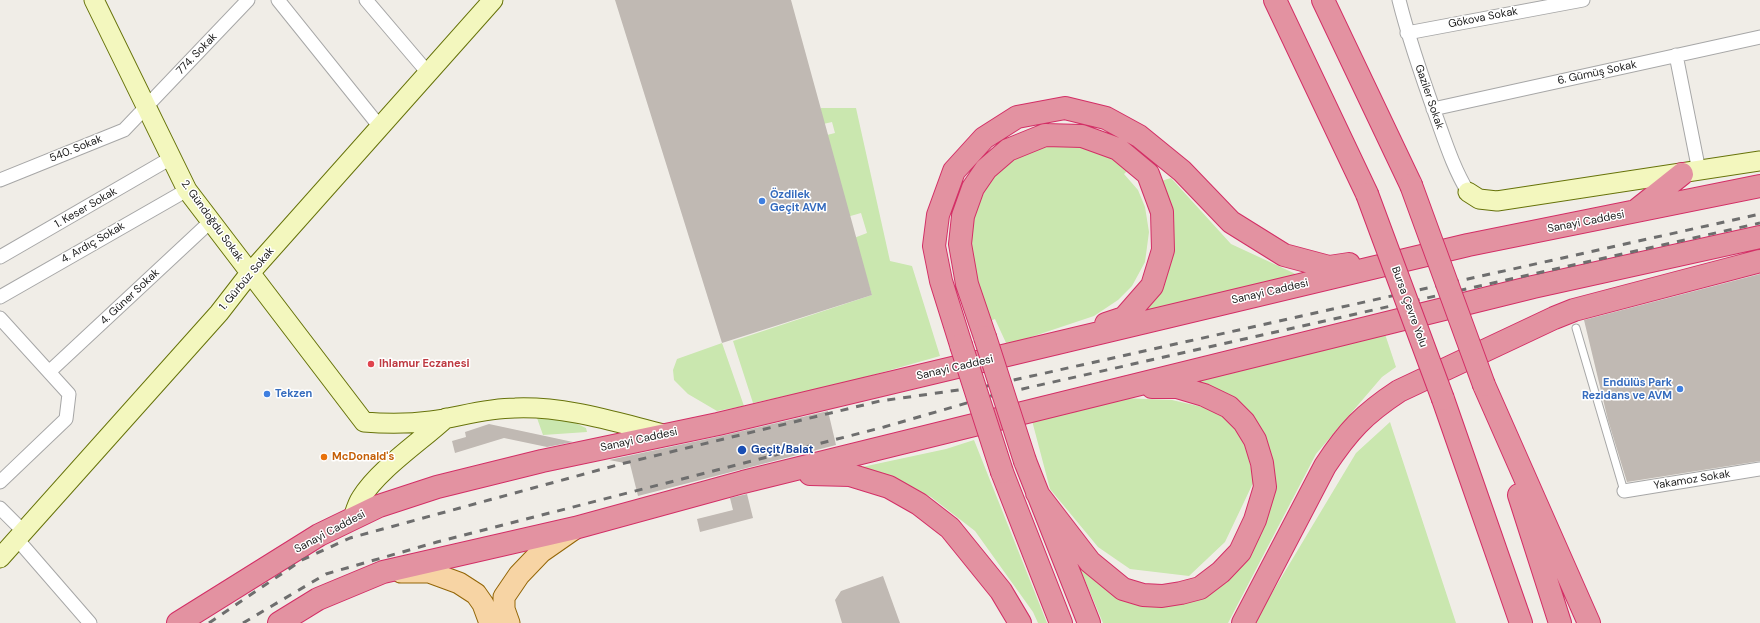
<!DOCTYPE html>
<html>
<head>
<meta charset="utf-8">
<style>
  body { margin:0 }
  canvas { display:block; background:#f0ede7 }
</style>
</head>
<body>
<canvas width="1760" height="623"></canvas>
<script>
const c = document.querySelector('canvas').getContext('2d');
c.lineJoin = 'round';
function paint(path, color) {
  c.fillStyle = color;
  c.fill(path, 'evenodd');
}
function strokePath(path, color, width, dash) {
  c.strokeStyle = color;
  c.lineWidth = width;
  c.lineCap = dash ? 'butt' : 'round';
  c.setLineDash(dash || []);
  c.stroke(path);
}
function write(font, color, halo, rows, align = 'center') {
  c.font = font + ' "DM Sans",sans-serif';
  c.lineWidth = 3;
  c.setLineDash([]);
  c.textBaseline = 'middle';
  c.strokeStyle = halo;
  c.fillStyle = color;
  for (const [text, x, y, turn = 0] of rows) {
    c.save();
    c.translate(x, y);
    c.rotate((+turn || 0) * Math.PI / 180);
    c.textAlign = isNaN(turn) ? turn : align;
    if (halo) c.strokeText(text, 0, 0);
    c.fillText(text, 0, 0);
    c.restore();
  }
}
const grass = new Path2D(`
  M821 108H856L890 261 912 266 940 356 841 384 753 403 733 341 872 295 854 238 867 233 861 213 847 217 823 136 835 133 832 122 819 125Z
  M1054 144 1086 147 1111 156 1127 171 1124 174 1138 190 1145 207 1149 232 1145 262 1132 286 1118 300 1094 316 1007 345 995 319 990 321 968 257 967 230 978 196 1000 166 1028 151Z
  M1171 178 1231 244 1300 276 1136 314 1156 292 1158 182Z
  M1382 325 1396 367 1382 377 1316 454 1228 623H1103L1079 566 1107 589 1167 605 1245 556 1277 487 1266 445 1192 382Z
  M722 343 744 406 717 411 688 394 674 380 673 370 677 359Z
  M1121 398 1172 400 1233 414 1246 448 1254 481 1225 542 1189 576 1130 569 1098 547 1050 489 1030 413Z
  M537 418 561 419 571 421 586 428 587 432 543 435Z
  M1390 422 1456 623H1254L1356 453Z
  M974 440 1047 623H1038L1033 612 975 531 931 497 862 467 946 449Z`);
const building = new Path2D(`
  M615 0H791L872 295 722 343Z
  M1760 274V461L1627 482 1608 420 1584 320Z
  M828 411 836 445 638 496 630 464 609 460 721 436Z
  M489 424 573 442 547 447 504 438 455 453 452 441 466 437 465 432Z
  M747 494 753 518 700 532 697 519 733 510 730 498Z
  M883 576 900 623H842L835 600 841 591Z`);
const lane = new Path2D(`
  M1576 328 1624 491`);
const street = new Path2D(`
  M278 0 380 127
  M366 0 429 74
  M1399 0C1409 40 1423 80 1437 119 1446 144 1454 169 1468 192
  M1407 33 1583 0
  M1676 55 1699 171
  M1433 109 1760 37
  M0 180 124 130 248 0
  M0 257 171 158
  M0 297 187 190
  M0 318 69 394 66 419 0 482
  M49 372 210 222
  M1624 491 1760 469
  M0 508 23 531
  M17 539 90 623`);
const secondary = new Path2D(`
  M94 0 187 190 364 422C387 424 408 424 431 421 459 417 486 408 515 408 566 406 615 422 664 434
  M1468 192 1479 199 1497 201 1760 161
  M353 518C355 512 357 504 361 498 379 469 420 442 446 418
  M0 558 219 313 250 273 493 0`);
const primary = new Path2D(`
  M401 572H429L459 583 476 594 483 604 490 623
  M509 623 504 609V597L519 575 541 552 574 529`);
const highway = new Path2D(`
  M1275 0 1367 194
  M1323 0 1411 185
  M1638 209 1682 174
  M985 337 967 284 960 244 963 216 973 188 986 169 1008 150 1045 135 1082 136 1118 149 1148 174 1162 212 1163 250 1152 286 1124 318 1106 324
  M961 345 941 281 934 246 938 215 954 171 984 138 1017 117 1065 108 1106 118 1139 136 1182 171 1231 222 1284 255 1329 267 1349 264
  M1484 385 1589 623
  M1443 399 1521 623
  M1025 461 1089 623
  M1002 472 1061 623
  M810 474 850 475 889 487 919 504 950 528 1001 591 1020 623
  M1037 493 1090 562 1123 589 1143 595 1162 596 1181 593 1200 588 1221 572 1240 552 1255 520 1265 487 1262 463 1255 440 1244 422 1229 407 1204 395 1177 387H1152
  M1519 495 1560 623
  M178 623 319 535 379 506 437 487 542 461 718 424 1468 245 1760 186
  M279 623 318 599 383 572 575 528 743 482 1533 287 1760 237
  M1243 623 1325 466C1348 431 1364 414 1399 391L1554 318 1574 310 1760 261`);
const rail = new Path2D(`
  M209 623 302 560 350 538 621 464 880 401 987 386 1760 214
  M243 623 326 574 437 542 884 427 991 396 1760 223`);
const highwayBridge = new Path2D(`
  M1411 185 1484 385
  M1367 194 1443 399
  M985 337 1025 461
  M961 345 1002 472`);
const markers = [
  [762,201,4,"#3f7fe0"],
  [371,364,4,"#e0444e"],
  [1680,389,4,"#3f7fe0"],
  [267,394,4,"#3f7fe0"],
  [742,450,5,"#1a4fb4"],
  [324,457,4,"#e8710a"]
];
const streetNames = [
  ["Gökova Sokak",1483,18,-11],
  ["774. Sokak",197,54,-46],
  ["6. Gümüş Sokak",1597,73,-12],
  ["Gaziler Sokak",1429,97,71],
  ["540. Sokak",76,149,-22],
  ["1. Keser Sokak",86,208,-30],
  ["2. Gündoğdu Sokak",212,221,54],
  ["Sanayi Caddesi",1586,222,-11],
  ["4. Ardıç Sokak",93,243,-30],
  ["1. Gürbüz Sokak",247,279,-50],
  ["Sanayi Caddesi",1270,292,-13],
  ["4. Güner Sokak",130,297,-43],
  ["Bursa Çevre Yolu",1409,307,70],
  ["Sanayi Caddesi",955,368,-13],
  ["Sanayi Caddesi",639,440,-12],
  ["Yakamoz Sokak",1692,480,-9],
  ["Sanayi Caddesi",330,532,-28]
];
const shopNames = [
  ["Özdilek",770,195],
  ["Geçit AVM",770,208],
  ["Endülüs Park",1672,383,"right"],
  ["Rezidans ve AVM",1672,396,"right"],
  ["Tekzen",275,394]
];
const healthNames = [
  ["Ihlamur Eczanesi",379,364]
];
const transitNames = [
  ["Geçit/Balat",751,450]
];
const foodNames = [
  ["McDonald's",332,457]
];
paint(grass, '#cae7af');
paint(building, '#c0b9b3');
strokePath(lane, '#a7a7a7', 9);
strokePath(street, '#a7a7a7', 15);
strokePath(secondary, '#67730a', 21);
strokePath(primary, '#946607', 23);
strokePath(highway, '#d32f66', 24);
strokePath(lane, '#fff', 7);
strokePath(street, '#fff', 13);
strokePath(secondary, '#f3f7be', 19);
strokePath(primary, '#f7d4a4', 21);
strokePath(highway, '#e392a1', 22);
strokePath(rail, '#6e6e6e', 3, [8, 8]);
strokePath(highwayBridge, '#d32f66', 24, []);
strokePath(highwayBridge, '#e392a1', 22);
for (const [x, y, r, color] of markers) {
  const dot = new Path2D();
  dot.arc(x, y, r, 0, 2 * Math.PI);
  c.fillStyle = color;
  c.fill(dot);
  strokePath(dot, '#fff', 1.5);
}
write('11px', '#202020', '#fff', streetNames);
write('bold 11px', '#366cbe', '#fff', shopNames, 'left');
write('bold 11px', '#be3a42', '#fff', healthNames, 'left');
write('bold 11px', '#164399', '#fff', transitNames, 'left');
write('bold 11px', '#c56008', '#fff', foodNames, 'left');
</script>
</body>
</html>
